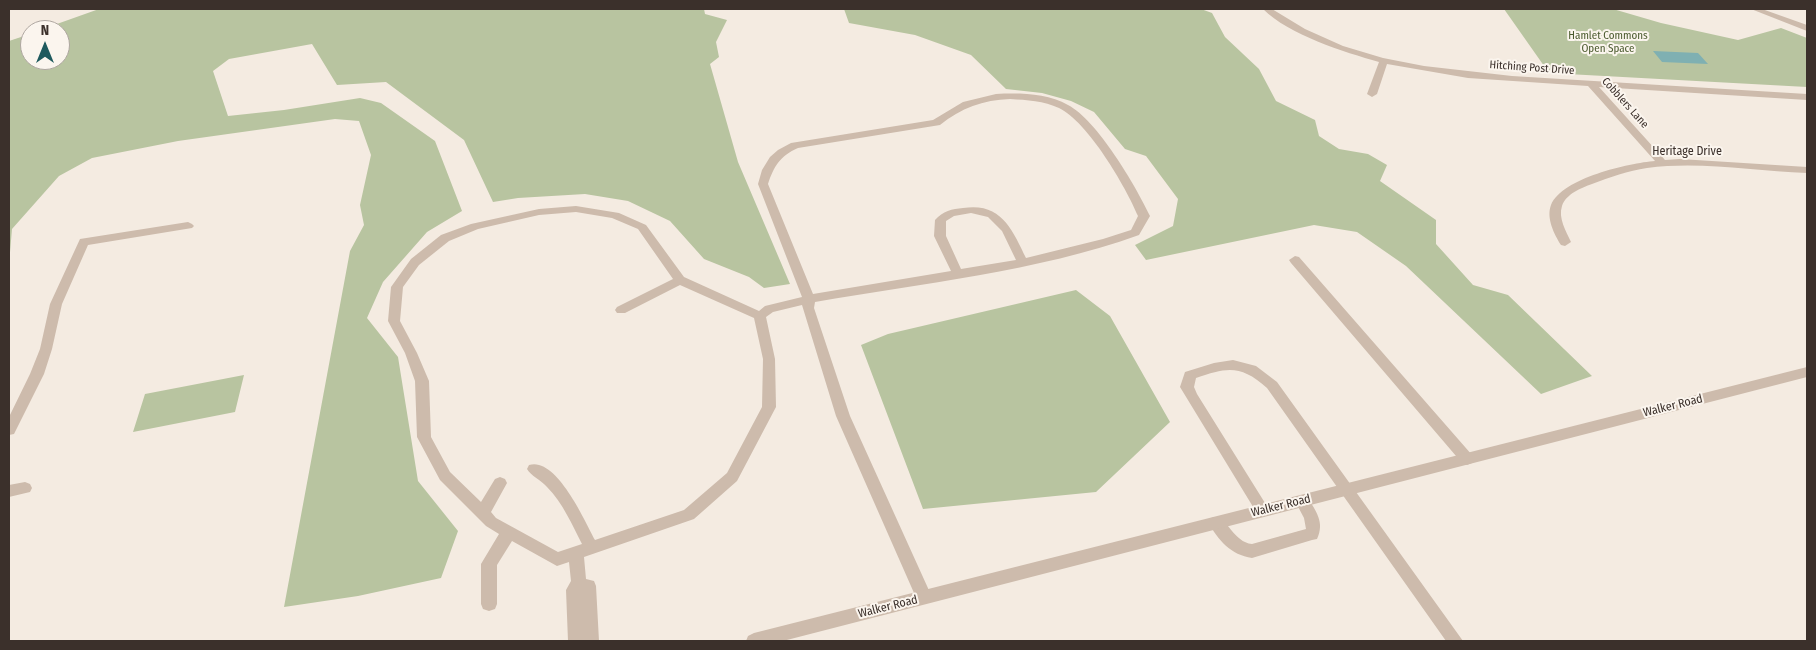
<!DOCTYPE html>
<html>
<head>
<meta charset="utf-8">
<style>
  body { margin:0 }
  #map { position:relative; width:1816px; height:650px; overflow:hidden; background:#f4ebe1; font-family:"Fira Sans Condensed",sans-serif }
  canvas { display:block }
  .frame { position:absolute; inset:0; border:10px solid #3b302b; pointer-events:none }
  .north { position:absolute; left:20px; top:20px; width:50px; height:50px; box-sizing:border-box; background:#fbf5ee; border:1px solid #aea6a0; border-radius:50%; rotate:0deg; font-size:14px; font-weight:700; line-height:20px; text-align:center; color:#3b302b }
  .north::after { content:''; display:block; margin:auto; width:18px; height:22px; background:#1f5a5e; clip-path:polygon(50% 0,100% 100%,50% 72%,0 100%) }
</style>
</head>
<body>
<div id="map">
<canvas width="1816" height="650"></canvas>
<div class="frame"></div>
<div class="north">N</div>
</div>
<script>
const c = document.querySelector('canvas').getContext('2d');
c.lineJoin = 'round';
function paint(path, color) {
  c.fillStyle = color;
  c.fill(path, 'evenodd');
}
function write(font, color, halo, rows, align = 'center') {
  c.font = font + ' "Fira Sans Condensed",sans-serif';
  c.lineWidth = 4;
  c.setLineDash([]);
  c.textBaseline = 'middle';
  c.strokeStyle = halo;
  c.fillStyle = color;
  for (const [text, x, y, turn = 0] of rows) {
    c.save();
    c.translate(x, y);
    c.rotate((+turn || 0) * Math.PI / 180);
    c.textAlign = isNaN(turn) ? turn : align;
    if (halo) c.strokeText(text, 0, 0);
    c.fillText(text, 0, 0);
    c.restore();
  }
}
const green = new Path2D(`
  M99 9H704L705 14 727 20 716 42 719 57 710 64 738 162 790 284 764 288 749 277 704 259 670 221 628 201 585 194 518 198 493 202 464 140 386 82 337 85 312 44 229 59 213 71 228 116 284 110 360 98 381 103 435 141 462 211 427 232 383 282 367 318 398 357 418 481 458 531 441 578 358 596 284 607 350 251 364 225 360 205 371 155 359 121 335 119 178 141 92 158 59 176 12 229 9 264V41L30 34V60H60V30H40Z
  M844 9H1201L1212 13 1225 37 1259 69 1276 101 1315 120 1319 136 1339 149 1368 154 1387 165 1380 181 1436 220V244L1473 285 1508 295 1592 376 1541 394 1406 266 1357 232 1314 225 1146 260 1135 245 1173 226 1178 199 1146 156 1125 149 1094 112 1071 101 1042 93 1006 89 971 55 915 35 849 23Z
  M1504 9H1613L1661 23 1738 40 1781 28 1807 38V87L1549 73Z
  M1076 290 1110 316 1170 422 1096 492 923 509 861 345 888 334Z
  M244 375 235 412 133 432 145 394Z`);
const water = new Path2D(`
  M1653 51 1698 53 1708 64 1662 62Z`);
const service = new Path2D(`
  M996 94C1020 93 1047 93 1068 105 1097 120 1136 186 1150 216L1139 235C1036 272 923 283 815 302L814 308 850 416 932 597 930 602 924 604 918 602 836 416 802 305 773 312 766 317 775 359 776 407 737 481 694 519 584 557 586 579 594 581 596 586 599 641H568L566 590 571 581 569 562 557 566 512 541 497 565V604L495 609 489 611 483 609 481 604V564L499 534 486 526 440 480 417 437 415 381 405 353 388 321 391 287 411 259 441 235 471 224 539 209 576 206 619 213 646 225 684 277 759 311 765 306 802 297 758 184 762 170 770 157 778 150 791 143 933 120 963 102ZM1010 99C1027 100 1044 101 1059 108 1088 122 1126 187 1138 216L1131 230 1103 239 1026 258C1012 229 1001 202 963 208 952 209 943 211 935 220L934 236 951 271 813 294 768 184C774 166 780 156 798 148L940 125C961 108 983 100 1010 99ZM576 212 612 218 638 229 673 279 617 307 615 310 617 313H625L680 285 754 318 763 359 762 407 727 473 684 510 595 540C585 521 556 456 529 465L527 469C531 476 541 480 547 487 563 503 572 525 582 544L558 552 496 518 491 512 507 483 505 479 500 477 495 479 481 502 450 472 431 437 429 381 417 353 400 321 403 287 419 265 449 241 478 229 539 215ZM971 213 988 217 1002 231 1016 260 961 269 946 236V221L954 216Z
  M188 222 192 224 194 226 192 228 88 245 62 304 52 349 44 374 14 434 9 435V417L30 374 40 349 50 304 80 239Z
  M1295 256 1299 257 1472 455 1474 459 1472 463 1467 465 1462 463 1291 263 1289 260Z
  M1233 360 1256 366 1277 382 1463 641H1446L1267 388C1241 365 1228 367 1196 378L1194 387 1197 394 1270 511 1268 515 1263 517 1258 515 1180 387 1185 372 1214 363Z
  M25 482 30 484 32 488 30 492 9 497V485Z
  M1302 495 1307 497C1316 511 1325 522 1317 539L1312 540 1252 558C1231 555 1218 540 1208 522L1211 518C1226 512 1232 542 1252 544L1306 529 1304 518 1295 501 1297 497Z`);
const minor = new Path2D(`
  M1263 9H1272L1305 29 1343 46 1383 58 1424 66 1512 76 1807 94V100L1599 87 1665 160 1680 159 1807 167V173C1754 171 1700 161 1647 168 1628 171 1610 177 1592 184 1581 188 1566 194 1562 206 1558 218 1566 231 1571 242L1565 246 1561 245C1554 234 1546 218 1551 205 1562 178 1629 163 1655 161L1588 86 1468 78 1387 64 1377 94 1372 97 1367 94 1379 62C1344 52 1289 35 1263 9Z
  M1751 9H1762L1807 25V31Z`);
const tertiary = new Path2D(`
  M1807 367V377L783 641H746L748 636 754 633Z`);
const farParknames = [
  ["Hamlet Commons",1608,36],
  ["Open Space",1608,49]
];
const farStreetnames = [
  ["Hitching Post Drive",1532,68,4],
  ["Cobblers Lane",1625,103,48]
];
const streetNames = [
  ["Heritage Drive",1687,152],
  ["Walker Road",1673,406,-14],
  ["Walker Road",1281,506,-14],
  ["Walker Road",888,607,-14]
];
paint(green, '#b8c4a0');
paint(water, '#7fb0b2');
paint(service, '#cdbbac');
paint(minor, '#cdbbac');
paint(tertiary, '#cdbbac');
write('11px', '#4a5a2e', '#fbf5ee', farParknames);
write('11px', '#3b302b', '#fbf5ee', farStreetnames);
write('12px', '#3b302b', '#fbf5ee', streetNames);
</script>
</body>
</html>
